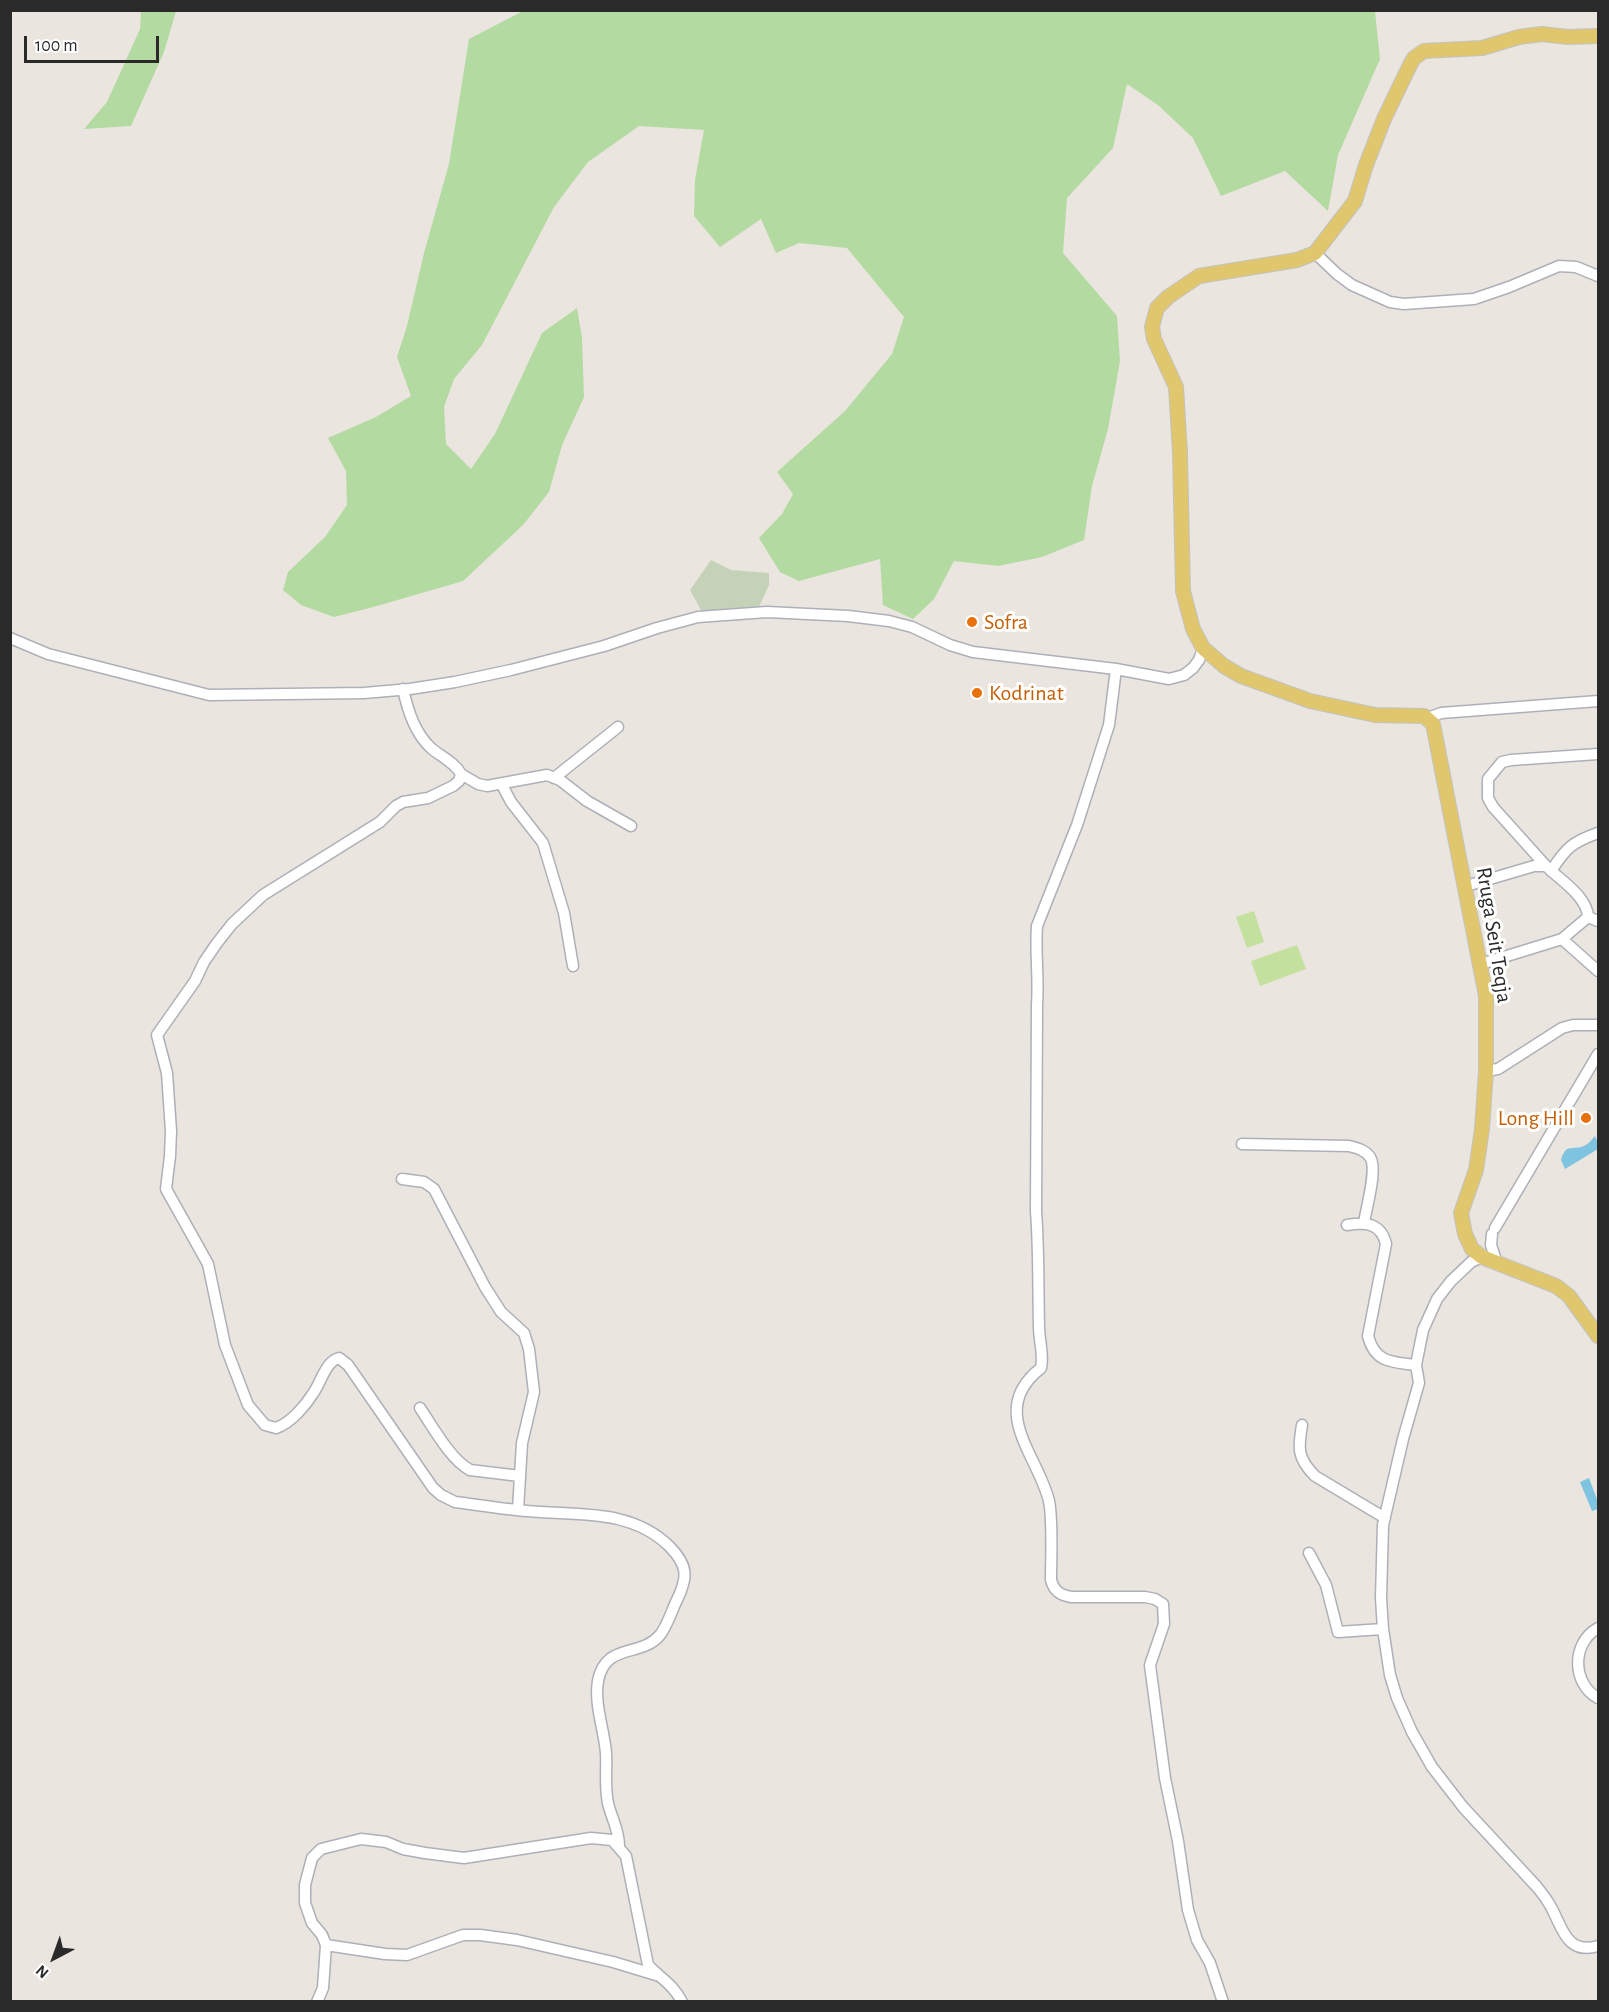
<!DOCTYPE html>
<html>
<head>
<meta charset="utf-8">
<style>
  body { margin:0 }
  #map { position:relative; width:1609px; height:2012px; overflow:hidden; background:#eae5de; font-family:"Alegreya Sans",sans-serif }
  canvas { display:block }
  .frame { position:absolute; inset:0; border:12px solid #2a2a2a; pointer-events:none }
  .north { position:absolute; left:24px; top:1928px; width:60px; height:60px; -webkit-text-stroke:4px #fff; paint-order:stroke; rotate:221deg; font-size:16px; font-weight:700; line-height:24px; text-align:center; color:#2a2a2a }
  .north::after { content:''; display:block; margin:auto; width:21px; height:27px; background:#2a2a2a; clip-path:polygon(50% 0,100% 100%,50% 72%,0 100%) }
  .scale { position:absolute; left:24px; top:36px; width:135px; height:27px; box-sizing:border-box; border:3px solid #2a2a2a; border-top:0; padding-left:8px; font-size:18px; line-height:21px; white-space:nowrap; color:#2a2a2a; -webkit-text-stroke:4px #fff; paint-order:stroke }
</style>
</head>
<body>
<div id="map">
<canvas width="1609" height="2012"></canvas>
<div class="frame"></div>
<div class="north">N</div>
<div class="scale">100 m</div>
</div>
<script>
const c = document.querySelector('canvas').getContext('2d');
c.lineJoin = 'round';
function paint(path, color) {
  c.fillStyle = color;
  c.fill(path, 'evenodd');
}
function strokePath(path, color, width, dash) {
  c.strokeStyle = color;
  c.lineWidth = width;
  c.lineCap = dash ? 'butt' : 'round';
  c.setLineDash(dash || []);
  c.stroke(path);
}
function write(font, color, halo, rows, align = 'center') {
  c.font = font + ' "Alegreya Sans",sans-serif';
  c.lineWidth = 6;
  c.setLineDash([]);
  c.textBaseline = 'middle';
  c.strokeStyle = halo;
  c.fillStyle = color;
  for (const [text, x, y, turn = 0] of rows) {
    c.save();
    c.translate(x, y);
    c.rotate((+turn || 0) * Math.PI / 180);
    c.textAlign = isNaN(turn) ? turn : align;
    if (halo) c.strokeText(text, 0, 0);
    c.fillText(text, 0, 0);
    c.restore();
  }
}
const green = new Path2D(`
  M525 10 1375 11 1380 59 1338 155 1328 211 1285 171 1221 196 1193 138 1158 105 1127 84 1113 148 1067 198 1063 253 1117 316 1120 361 1108 429 1092 486 1084 540 1042 557 998 566 954 561 934 599 913 619 883 605 880 559 799 581 780 572 759 538 782 514 793 494 777 472 845 411 892 354 904 317 847 248 799 243 776 253 761 219 720 247 694 216 695 180 704 130 639 126 588 162 554 207 482 345 454 379 444 407 446 444 471 469 495 434 542 333 577 308 582 338 584 397 562 445 549 492 523 525 463 581 377 606 334 617 301 605 283 590 288 572 325 537 347 505 346 471 328 438 376 417 411 396 397 357 407 326 424 253 449 164 469 39Z
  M141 11H176L164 52 131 126 84 129 107 102 140 29Z`);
const cemetery = new Path2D(`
  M711 560 731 570 769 573V585L758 609 702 612 690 590Z`);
const pitch = new Path2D(`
  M1254 911 1264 942 1247 948 1236 917Z
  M1297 945 1306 969 1260 986 1251 961Z`);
const water = new Path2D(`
  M1595 1136 1598 1143V1149L1565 1169 1561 1160C1566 1142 1573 1151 1584 1146 1589 1144 1592 1139 1595 1136Z
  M1589 1478 1598 1502V1509L1592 1511 1580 1482Z`);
const minor = new Path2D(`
  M1315 253 1337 274 1352 285 1390 302 1404 304 1474 299 1509 287 1559 266 1576 267 1598 276
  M10 638 48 654 209 695 364 693 410 689 455 682 511 670 604 646 657 628 698 617 767 612 848 616 889 621 912 627 950 645 973 652 1116 669 1169 679 1184 675 1193 668 1199 660 1203 648
  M1116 669 1109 725 1077 825 1037 926C1035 952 1039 978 1037 1005L1036 1211C1039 1249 1038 1288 1039 1327 1039 1341 1044 1354 1041 1368 987 1410 1038 1455 1049 1501 1053 1521 1051 1559 1051 1580 1054 1591 1060 1595 1071 1597H1145L1155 1599 1163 1604 1164 1624 1150 1665 1165 1778 1178 1841 1188 1910 1197 1940 1210 1963 1223 2002
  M403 689C408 711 415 734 432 749 442 757 455 763 461 774L459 781 453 786 428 798 403 802 396 806 380 822 263 895 232 924 217 943 204 962 195 981 157 1035 167 1073 171 1131 170 1156 166 1189 208 1264 225 1345 248 1405 265 1425 276 1428C291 1423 306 1405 314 1392 321 1382 326 1361 339 1358L348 1365 433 1488 441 1495 455 1502C479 1505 503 1509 527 1511 577 1516 630 1508 669 1546 689 1566 688 1578 676 1602 671 1613 667 1626 660 1635 641 1658 605 1642 598 1681 594 1704 604 1729 606 1753 607 1770 604 1791 609 1807 613 1821 619 1831 619 1846
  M1428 718 1441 713 1598 701
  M461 774 478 784 487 786 547 775 560 780 587 801 631 826
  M554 778 618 727
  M502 785 511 802 543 843 564 913 573 966
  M1546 866 1493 807 1488 798V779L1502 762 1511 760 1598 754
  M1551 871C1566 848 1572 842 1598 833
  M1473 884 1534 866H1546C1560 880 1587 896 1588 917
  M1562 939 1588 917 1598 921
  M1481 964 1562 939 1598 971
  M1486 1071 1498 1069 1562 1028 1573 1025H1598
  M1242 1144 1349 1146C1357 1148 1365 1150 1370 1157 1378 1169 1366 1208 1364 1223
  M402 1179 424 1182 434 1189 485 1287 501 1312 524 1333 529 1349 534 1392 522 1443 518 1510
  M1347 1225C1366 1222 1381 1223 1386 1244L1368 1336C1375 1363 1392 1362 1416 1365
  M1495 1228 1598 1054
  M1492 1234 1491 1245 1497 1263
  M1482 1257 1471 1262 1451 1281 1437 1299 1423 1330 1416 1365 1419 1383 1403 1439 1383 1525 1381 1598 1383 1629 1390 1675 1397 1698 1412 1732 1432 1767 1463 1807 1537 1887C1541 1892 1545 1897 1548 1902 1562 1923 1564 1956 1598 1946
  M420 1408C433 1427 450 1459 470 1470L520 1476
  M1302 1425C1298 1448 1297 1458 1315 1476L1385 1518
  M1309 1553 1326 1585 1338 1632 1383 1629
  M1598 1628C1571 1643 1572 1684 1598 1698
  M326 1945 385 1954 407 1955 463 1935H480L517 1940 613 1962 656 1975
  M317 2002 323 1988 326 1945 322 1935 312 1923 305 1903V1885L312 1858 321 1849 361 1839 386 1842 403 1849 425 1853 464 1858 591 1838 612 1840 626 1856 648 1965C660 1978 674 1985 682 2002`);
const major = new Path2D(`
  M1598 36 1568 37 1542 34 1519 37 1482 48 1424 51 1414 58 1410 65 1384 119 1366 165 1355 201 1315 253 1297 260 1199 276 1168 297 1157 308 1152 327 1154 339 1176 387 1180 453 1183 591 1193 629 1203 648 1224 666 1241 676 1310 701 1375 715 1424 716 1433 724 1486 996V1071L1482 1129 1476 1170 1461 1213 1465 1234 1472 1249 1482 1257 1556 1286 1569 1296 1598 1336`);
const markers = [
  [972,622,6,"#e8710a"],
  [977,693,6,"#e8710a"],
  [1586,1118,6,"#e8710a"]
];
const foodNames = [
  ["Sofra",984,622],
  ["Kodrinat",989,693],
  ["Long Hill",1574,1118,"right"]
];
const streetNames = [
  ["Rruga Seit Teqja",1494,935,81]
];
paint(green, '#b3daa1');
paint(cemetery, '#c4d2b7');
paint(pitch, '#c3e09e');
paint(water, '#7ec4e0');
strokePath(minor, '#aeb0b9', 13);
strokePath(major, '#c3c3c3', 16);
strokePath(minor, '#fff', 10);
strokePath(major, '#e0c76e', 14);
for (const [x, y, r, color] of markers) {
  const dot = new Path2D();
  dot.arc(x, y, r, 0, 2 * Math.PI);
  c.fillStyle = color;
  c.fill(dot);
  strokePath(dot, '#fff', 2);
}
write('22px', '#c56008', '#fff', foodNames, 'left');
write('22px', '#2a2a2a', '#fff', streetNames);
</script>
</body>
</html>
